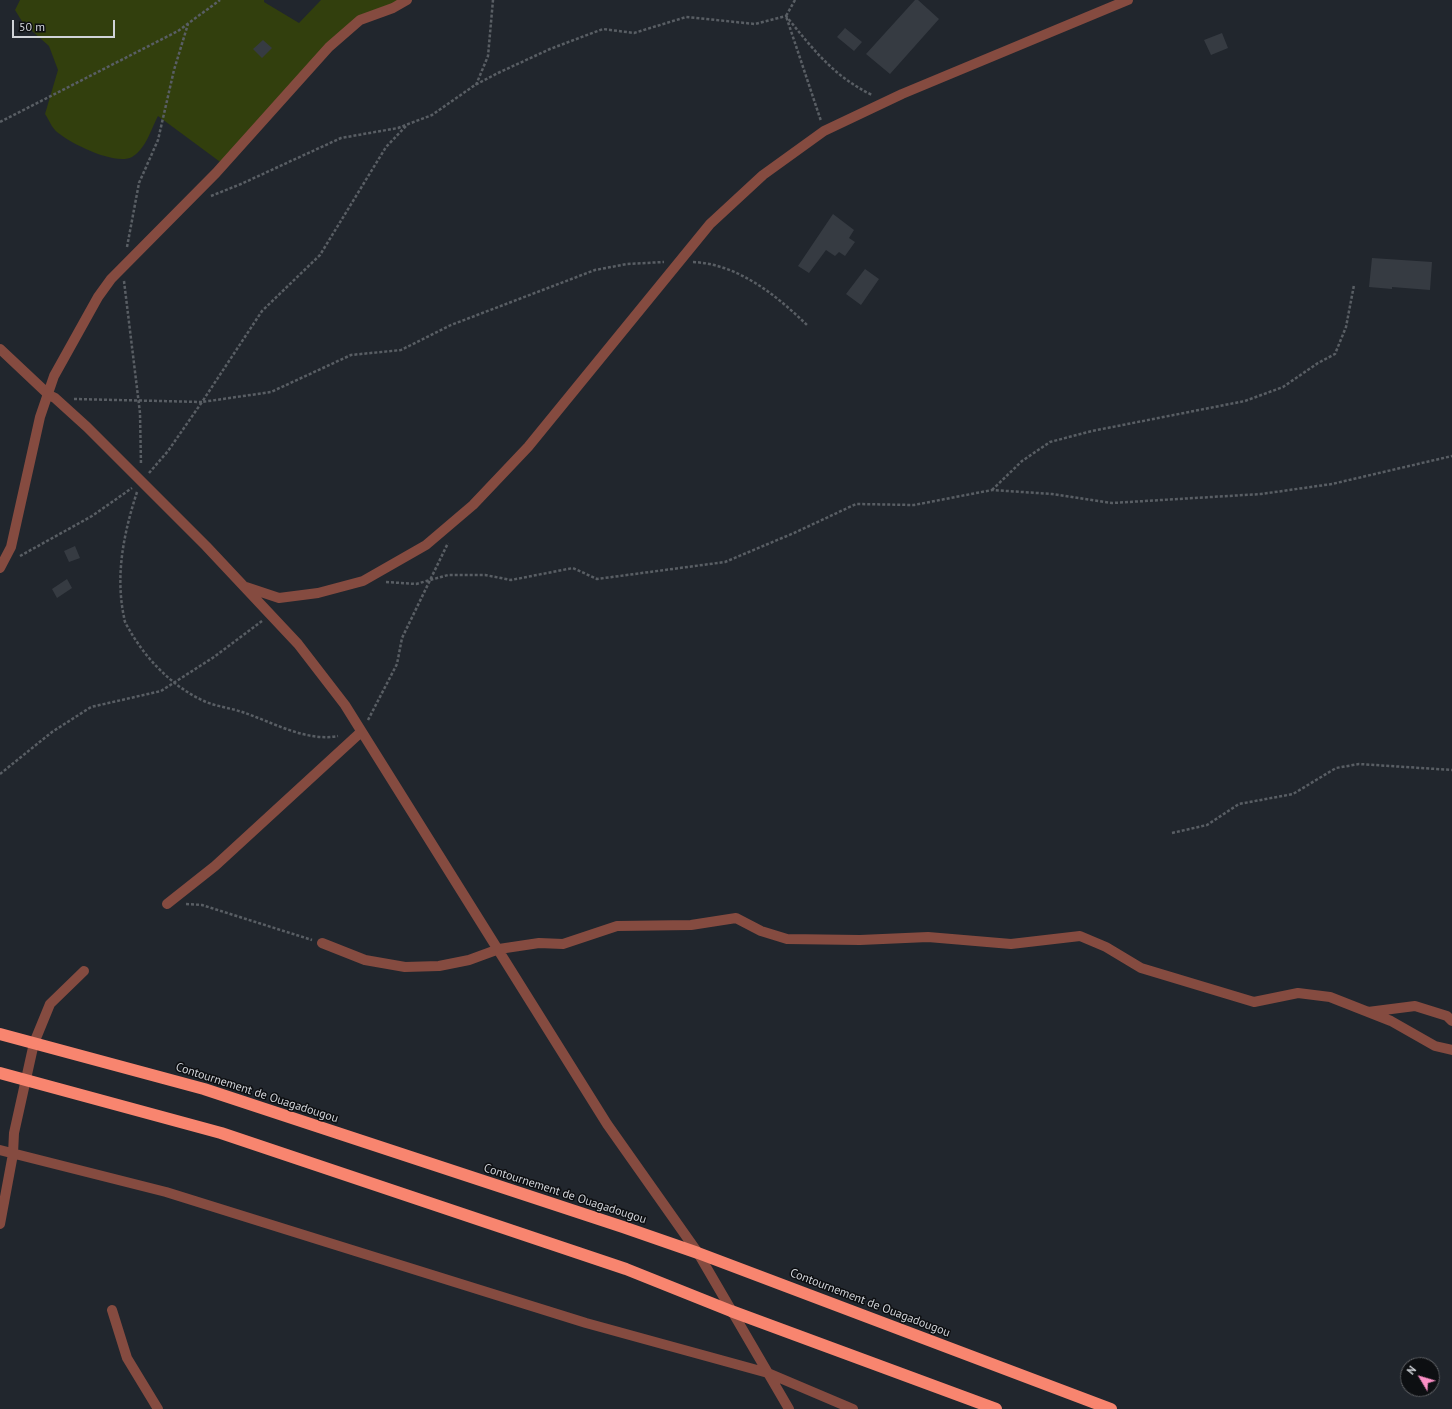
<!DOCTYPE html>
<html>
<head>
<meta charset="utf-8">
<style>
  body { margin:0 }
  #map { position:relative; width:1452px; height:1409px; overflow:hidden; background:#21262d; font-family:"PT Sans",sans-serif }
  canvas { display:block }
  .north { position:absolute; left:1400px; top:1357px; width:40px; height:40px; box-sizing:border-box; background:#0d0f12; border:1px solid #5b5d61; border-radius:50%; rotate:308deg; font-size:11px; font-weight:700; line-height:16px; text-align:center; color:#d0d3d8 }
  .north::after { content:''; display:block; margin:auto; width:14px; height:18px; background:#fb8fc6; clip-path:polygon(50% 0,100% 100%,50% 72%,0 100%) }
  .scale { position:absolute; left:12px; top:20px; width:103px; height:18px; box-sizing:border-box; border:2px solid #d0d3d8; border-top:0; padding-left:5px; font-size:12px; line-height:14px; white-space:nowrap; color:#d0d3d8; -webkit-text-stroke:3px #0d0f12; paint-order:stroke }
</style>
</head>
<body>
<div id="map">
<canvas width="1452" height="1409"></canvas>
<div class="north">N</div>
<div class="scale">50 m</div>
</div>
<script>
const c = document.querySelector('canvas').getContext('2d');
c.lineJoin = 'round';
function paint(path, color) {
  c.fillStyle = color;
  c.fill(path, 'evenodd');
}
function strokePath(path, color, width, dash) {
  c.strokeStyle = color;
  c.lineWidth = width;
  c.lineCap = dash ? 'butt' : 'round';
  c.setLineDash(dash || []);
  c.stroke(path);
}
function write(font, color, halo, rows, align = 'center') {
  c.font = font + ' "PT Sans",sans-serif';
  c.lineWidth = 3;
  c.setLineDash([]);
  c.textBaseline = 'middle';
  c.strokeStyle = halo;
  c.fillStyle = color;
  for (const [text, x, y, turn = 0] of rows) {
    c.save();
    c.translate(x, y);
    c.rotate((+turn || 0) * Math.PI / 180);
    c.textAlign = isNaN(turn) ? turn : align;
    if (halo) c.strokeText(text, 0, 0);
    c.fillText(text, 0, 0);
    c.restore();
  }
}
const green = new Path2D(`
  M20 0H264V2L299 23 321 0H402L368 17 331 49 227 167 158 116C151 129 146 149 132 157 115 166 70 143 57 132 52 128 49 120 45 114L58 70 49 46 23 23 15 10Z`);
const building = new Path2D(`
  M915 0H918L939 19 890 74 866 54Z
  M845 28 862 42 854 51 837 37Z
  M1222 33 1228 48 1211 55 1204 40Z
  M263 40 272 48 262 58 253 49Z
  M833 214 854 230 849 238 855 242 845 256 839 252 835 256 826 250 809 273 798 266Z
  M1372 258 1432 262 1430 290 1392 287V289L1369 287Z
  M865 269 879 279 861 305 846 294Z
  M75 546 80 558 69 562 64 551Z
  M67 579 72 588 57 598 52 589Z`);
const path = new Path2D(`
  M795 0 786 16 821 121
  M476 85 488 56 493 0
  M0 122 178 31 220 0
  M211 196 241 184 341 138 398 128 432 115 475 85 498 73 550 49 603 29 634 33 686 17 755 24 786 16C813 49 833 76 872 95
  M127 247 139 183 158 140 174 70 188 24
  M693 262C738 264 776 295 807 325
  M124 281 140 413 141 465
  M74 399 202 402 262 311 320 255 386 147 407 125
  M149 473 168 451 202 402 271 392 351 355 401 350 451 325 595 270 627 264 664 262
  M992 490 1022 461 1050 442 1092 431 1245 401 1283 387 1318 363 1335 354 1346 327 1354 285
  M137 492C124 532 115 575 124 617 124 622 128 627 130 631 147 660 173 687 204 701 217 707 232 708 245 713 274 723 307 742 338 736
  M20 556 92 516 132 488
  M386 582 416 584 448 575H485L511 580 573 568 597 579 725 562 794 533 856 504 914 505 992 490 1052 494 1112 503 1261 494 1332 484 1452 456
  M368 720 397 664 402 638 448 543
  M0 774 52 732 91 707 161 691 214 657 262 621
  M1172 833 1207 825 1239 804 1293 794 1336 768 1359 764 1452 770
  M186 904 202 905 312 940`);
const minor = new Path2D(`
  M0 349 49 395 55 398 87 427 206 546 298 644 345 705 607 1124 698 1253 789 1409
  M0 568 11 547 40 417 54 376 98 297 111 279 216 173 329 47 360 20 393 8 407 0
  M246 587 279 598 318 593 363 581 426 545 473 505 528 447 710 224 763 175 824 131 902 94 1128 0
  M167 904 215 866 361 732
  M322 943 365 960 405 967 439 966 469 960 499 949 539 943 563 944 617 926 691 925 736 918 761 931 787 939 860 940 928 937 1011 944 1080 936 1106 947 1141 968 1254 1002 1298 993 1330 997 1391 1021 1435 1046 1452 1050
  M1368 1012 1415 1006 1447 1016 1452 1021
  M0 1150 166 1192 586 1323 768 1373 853 1409
  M0 1224 13 1154 14 1133 34 1043 50 1004 84 971
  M112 1310 127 1358 158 1409`);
const highway = new Path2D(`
  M0 1034 204 1089 623 1227 698 1253 1111 1409
  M0 1073 221 1133 626 1269 731 1311 996 1409`);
const streetNames = [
  ["Contournement de Ouagadougou",257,1093,18],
  ["Contournement de Ouagadougou",565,1194,18],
  ["Contournement de Ouagadougou",870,1303,21]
];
paint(green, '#323f0d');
paint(building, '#363b42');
strokePath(path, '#595e64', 2.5, [3, 2]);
strokePath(minor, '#854b40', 10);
strokePath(highway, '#f8856f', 12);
write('12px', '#d0d3d8', '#0d0f12', streetNames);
</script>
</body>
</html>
